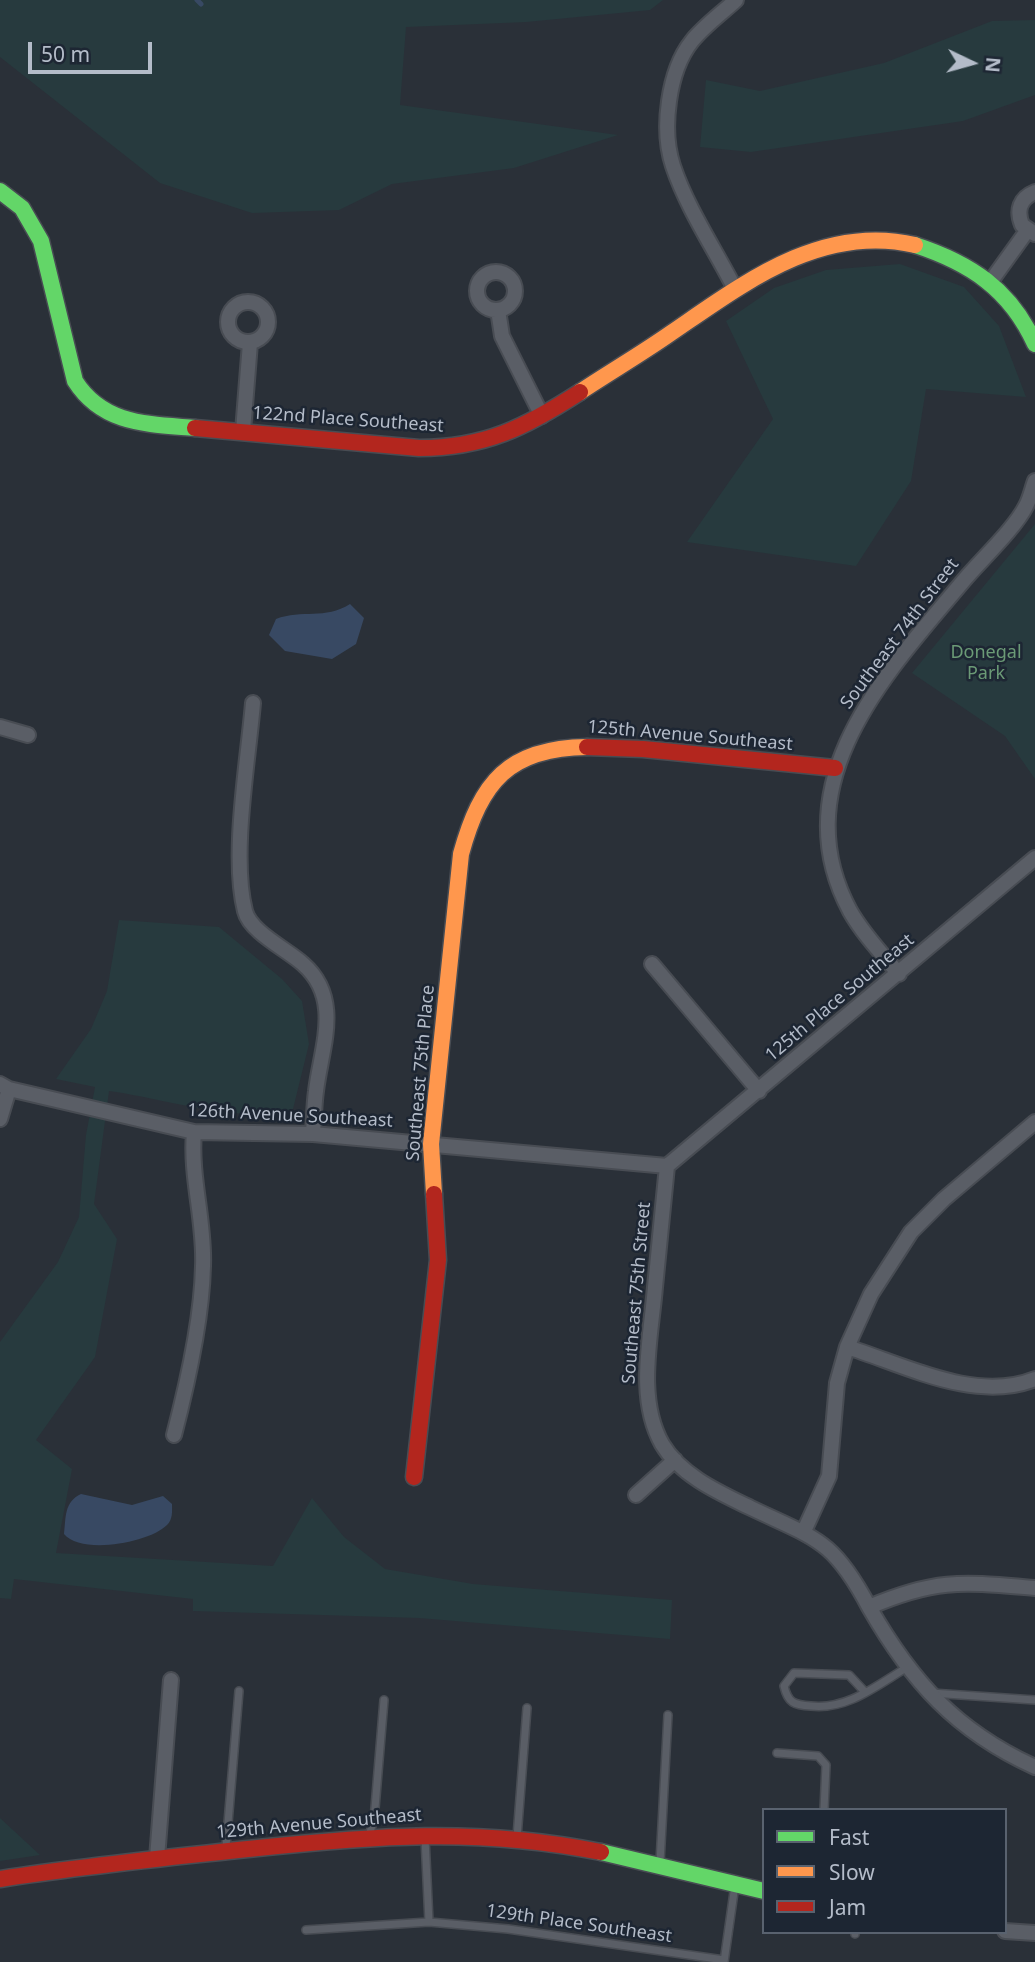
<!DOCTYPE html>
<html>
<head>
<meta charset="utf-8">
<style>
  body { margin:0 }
  #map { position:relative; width:1035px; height:1962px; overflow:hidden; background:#2a3038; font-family:"Noto Sans",sans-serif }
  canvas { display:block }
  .legend { position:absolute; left:762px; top:1808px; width:245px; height:126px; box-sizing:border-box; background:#1d2633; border:2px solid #59626f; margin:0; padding:9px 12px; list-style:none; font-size:21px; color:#b4bcc9 }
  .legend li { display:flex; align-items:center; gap:14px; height:35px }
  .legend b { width:35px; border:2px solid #59626f }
  .north { position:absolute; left:937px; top:28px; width:70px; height:70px; -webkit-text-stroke:5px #1d2633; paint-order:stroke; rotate:95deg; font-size:19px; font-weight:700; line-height:28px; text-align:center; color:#b4bcc9 }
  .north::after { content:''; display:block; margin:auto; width:24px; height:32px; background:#b4bcc9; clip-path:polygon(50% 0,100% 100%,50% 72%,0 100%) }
  .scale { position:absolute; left:28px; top:42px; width:124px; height:32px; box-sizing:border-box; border:4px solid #b4bcc9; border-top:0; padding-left:9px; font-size:21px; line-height:24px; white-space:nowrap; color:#b4bcc9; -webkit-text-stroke:5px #1d2633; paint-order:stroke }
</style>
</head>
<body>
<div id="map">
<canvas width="1035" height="1962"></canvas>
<ul class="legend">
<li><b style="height:9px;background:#63d668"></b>Fast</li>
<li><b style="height:9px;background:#ff974d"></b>Slow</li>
<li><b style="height:9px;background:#b3261e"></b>Jam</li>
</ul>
<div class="north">N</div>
<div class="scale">50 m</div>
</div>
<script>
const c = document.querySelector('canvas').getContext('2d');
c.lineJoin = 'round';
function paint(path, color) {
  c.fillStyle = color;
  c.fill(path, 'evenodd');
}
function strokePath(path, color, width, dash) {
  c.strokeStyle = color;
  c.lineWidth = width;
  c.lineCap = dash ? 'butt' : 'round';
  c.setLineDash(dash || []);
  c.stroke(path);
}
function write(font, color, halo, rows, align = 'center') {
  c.font = font + ' "Noto Sans",sans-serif';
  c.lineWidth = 5;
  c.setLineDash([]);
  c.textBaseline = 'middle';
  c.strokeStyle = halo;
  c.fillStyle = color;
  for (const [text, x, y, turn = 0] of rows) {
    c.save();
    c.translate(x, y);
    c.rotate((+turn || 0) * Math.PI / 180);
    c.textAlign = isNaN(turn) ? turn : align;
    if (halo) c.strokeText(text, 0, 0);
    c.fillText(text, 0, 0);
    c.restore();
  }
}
const green = new Path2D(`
  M0 0H663L650 10 526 22 406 27 400 105 618 135 514 168 392 184 339 210 252 213 160 183 0 57Z
  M1035 20V95L963 121 751 152 700 147 706 80 760 91 884 63 992 21Z
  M900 264 964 287 999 326 1026 397 926 389 911 481 856 566 687 542 773 419 726 321 774 288 826 270Z
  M1035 524V779L1005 736 912 673Z
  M119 920 219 927 282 979 302 1001 309 1044 293 1109C250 1126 157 1097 109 1091L94 1204 117 1239 95 1357 36 1440 72 1469 56 1553 273 1566 312 1498 344 1537 385 1569 473 1584 672 1600 670 1639 419 1618 193 1611V1599L14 1579 11 1599 0 1598V1342L58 1262 79 1217 86 1135 95 1087 56 1079 91 1029 107 991Z
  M0 1818 40 1855 0 1861Z`);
const water = new Path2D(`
  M350 604 364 618 356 644 332 659 285 651 269 635 276 619C302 609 325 620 350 604Z
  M81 1494 132 1505 163 1496 172 1504C172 1511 173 1519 167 1525 149 1543 81 1555 64 1534 66 1517 64 1502 81 1494Z`);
const stream = new Path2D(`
  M197 0 201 4`);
const lane = new Path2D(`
  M865 1692 849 1675 794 1673 784 1686C788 1703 794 1705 811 1706 847 1710 876 1686 906 1668
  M931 1693 1035 1700
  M777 1753 818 1756 826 1765 824 1810
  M369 1835 374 1820 384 1700
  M517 1837 527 1708
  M425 1838 429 1922
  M226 1847 239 1691
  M660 1862 668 1715
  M306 1930 429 1922 508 1929 724 1960
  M855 1934V1932
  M724 1962 735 1885`);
const street = new Path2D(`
  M1035 192C1020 198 1016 210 1022 225L1035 234
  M477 291a19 19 0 1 1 38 0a19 19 0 1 1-38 0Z
  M991 281 1027 231
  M734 287C714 248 687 208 673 166 661 130 668 71 692 41 704 26 722 13 736 0
  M228 322a20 20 0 1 1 40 0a20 20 0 1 1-40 0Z
  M498 310 502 336 542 416
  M243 431 250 343
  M253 703C248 762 231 855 245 911 250 932 288 950 303 964 343 999 321 1048 316 1091 314 1105 314 1120 313 1134
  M0 727 28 735
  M652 964 759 1091
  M899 974C882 954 863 934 850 911 781 782 887 672 965 579 982 559 1015 528 1026 506 1030 499 1032 489 1035 481
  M0 1084 9 1089 194 1132 313 1134 667 1166
  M0 1119 9 1089
  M667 1166C663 1206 659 1247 655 1287 651 1337 636 1398 662 1444 681 1476 720 1493 751 1508 816 1539 833 1539 869 1607 937 1578 963 1582 1035 1588
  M667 1166 1035 858
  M847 1347C905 1365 975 1403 1035 1379
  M174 1435C187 1385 202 1317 203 1266 205 1221 190 1177 194 1132
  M636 1495 675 1460
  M804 1531 829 1476 837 1383 847 1347 871 1294 911 1232 944 1199 1035 1122
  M869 1607C912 1682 956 1731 1035 1767
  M157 1858 171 1680
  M1005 1931 1035 1933`);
const fast = new Path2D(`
  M0 191 22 208 41 241 75 381C103 425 148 424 195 428
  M915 245C970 263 1010 289 1035 344
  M601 1852 764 1891`);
const slow = new Path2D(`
  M580 392C610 372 641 354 671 333 743 284 821 223 915 245
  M434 1194 431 1144 461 854C481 782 508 748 587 747`);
const jam = new Path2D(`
  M195 428 419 448C485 448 526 427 580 392
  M587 747 643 749 835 768
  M414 1477 438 1260 434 1194
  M0 1879C82 1866 165 1858 248 1849 372 1836 477 1827 601 1852`);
const streetNames = [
  ["122nd Place Southeast",348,420,4],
  ["Southeast 74th Street",900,634,-53],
  ["125th Avenue Southeast",690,736,5],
  ["125th Place Southeast",840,998,-40],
  ["Southeast 75th Place",421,1073,-85],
  ["126th Avenue Southeast",290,1116,3],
  ["Southeast 75th Street",637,1293,-85],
  ["129th Avenue Southeast",319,1824,-5],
  ["129th Place Southeast",579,1924,8]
];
const parkNames = [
  ["Donegal",986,653],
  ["Park",986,674]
];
paint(green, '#273a3e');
paint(water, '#384963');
strokePath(stream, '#384963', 5);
strokePath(lane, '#484c53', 10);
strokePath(street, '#484c53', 18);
strokePath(fast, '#484c53', 19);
strokePath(slow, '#484c53', 19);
strokePath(jam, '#484c53', 19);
strokePath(lane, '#5a5e66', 7);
strokePath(street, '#5a5e66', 14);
strokePath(fast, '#63d668', 16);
strokePath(slow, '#ff974d', 16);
strokePath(jam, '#b3261e', 16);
write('18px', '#b4bcc9', '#1d2633', streetNames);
write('18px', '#6b9a76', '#1d2633', parkNames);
</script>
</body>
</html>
